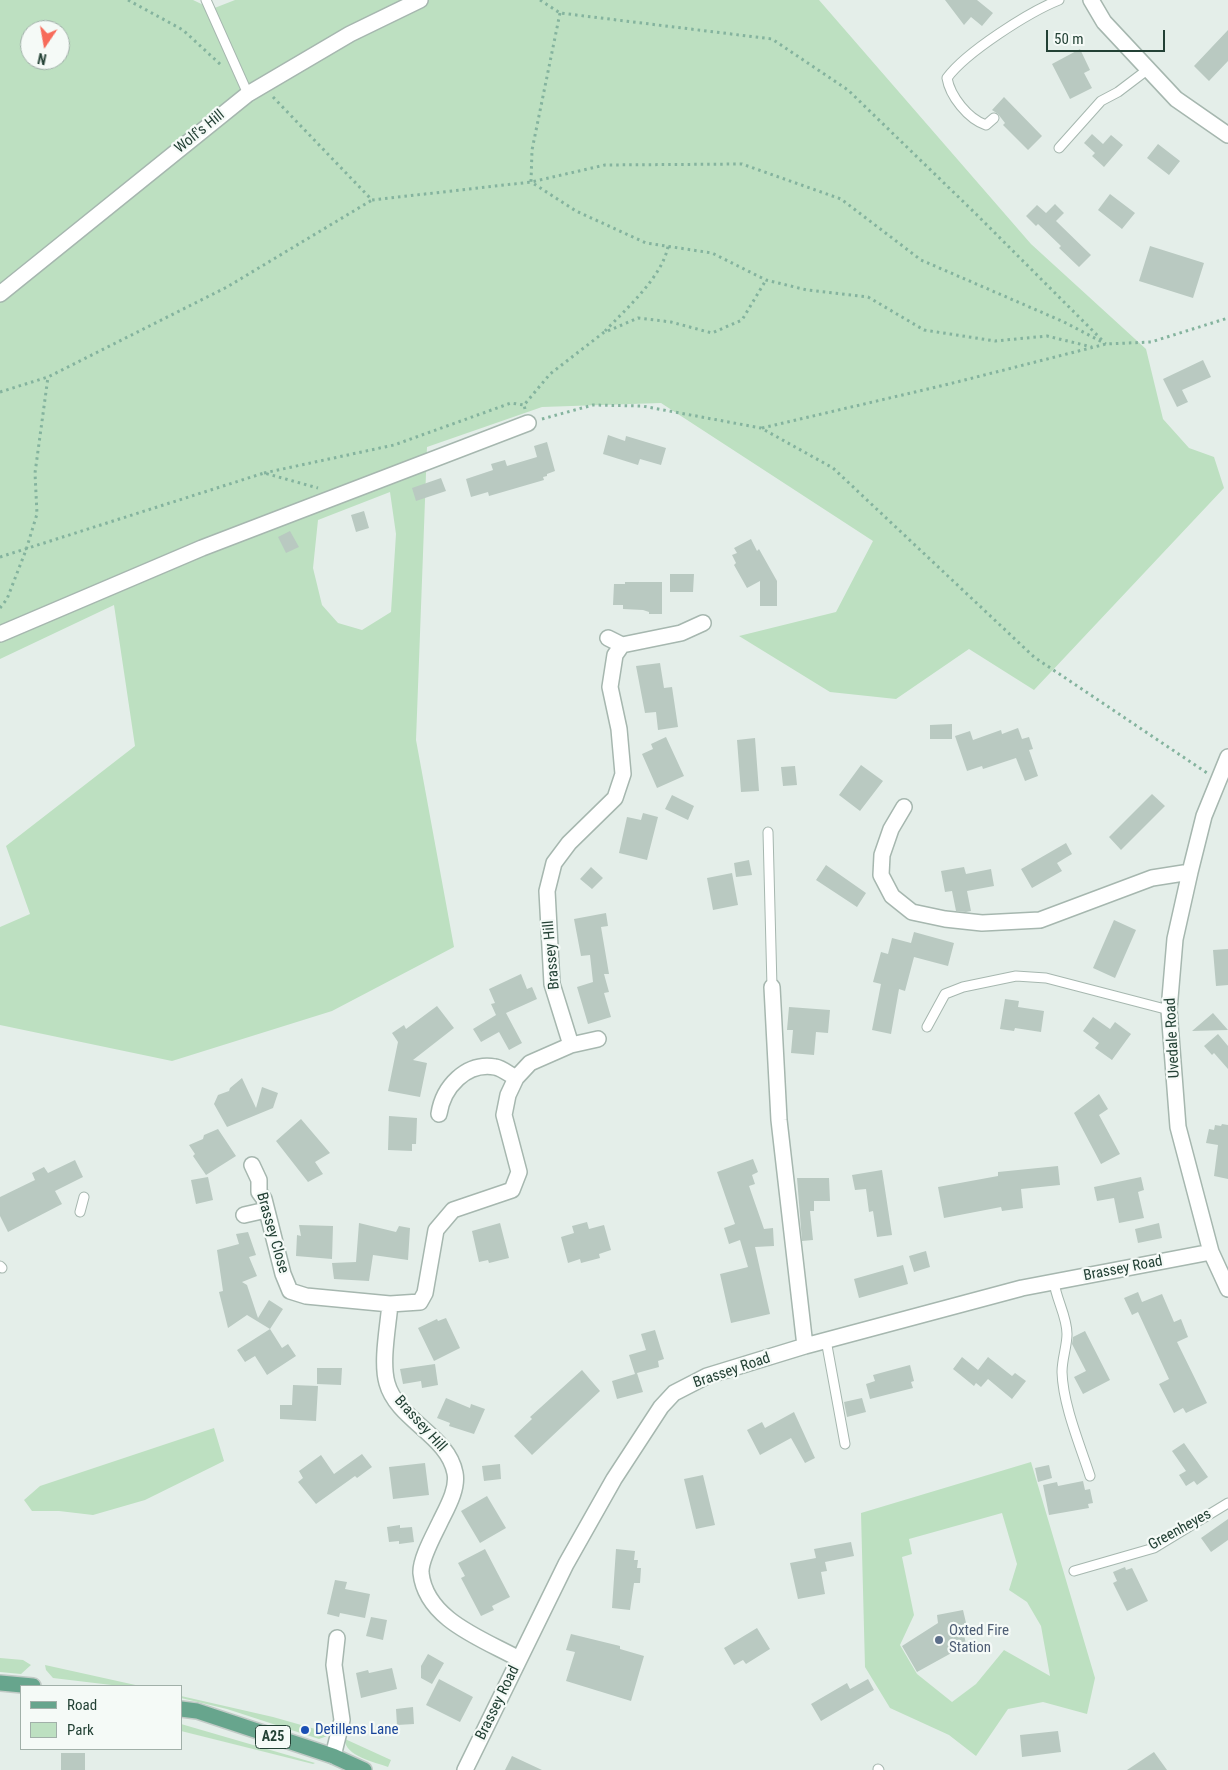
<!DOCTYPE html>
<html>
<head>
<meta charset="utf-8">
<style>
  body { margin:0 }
  #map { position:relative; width:1228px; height:1770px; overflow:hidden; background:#e4eee9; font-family:"Roboto Condensed",sans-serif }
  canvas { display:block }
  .legend { position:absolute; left:20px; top:1685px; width:162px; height:65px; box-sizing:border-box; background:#f5faf7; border:1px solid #a1b0a9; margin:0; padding:6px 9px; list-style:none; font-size:15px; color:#234135 }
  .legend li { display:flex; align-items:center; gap:10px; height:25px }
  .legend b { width:25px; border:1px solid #a1b0a9 }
  .north { position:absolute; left:20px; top:20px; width:50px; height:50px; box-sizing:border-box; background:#f5faf7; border:1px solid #a1b0a9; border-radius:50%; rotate:192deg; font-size:14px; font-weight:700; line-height:20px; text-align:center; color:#234135 }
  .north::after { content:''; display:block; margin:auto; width:18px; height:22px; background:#f76b5a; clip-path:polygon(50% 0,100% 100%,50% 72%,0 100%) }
  .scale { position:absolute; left:1046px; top:30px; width:119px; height:22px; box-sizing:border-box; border:2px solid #234135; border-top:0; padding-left:6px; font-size:15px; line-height:18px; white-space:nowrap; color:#234135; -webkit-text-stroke:4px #f5faf7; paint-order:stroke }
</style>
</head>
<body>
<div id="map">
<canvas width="1228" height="1770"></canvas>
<ul class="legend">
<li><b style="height:6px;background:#67a58d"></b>Road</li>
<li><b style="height:14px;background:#bde0c1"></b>Park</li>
</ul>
<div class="north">N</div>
<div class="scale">50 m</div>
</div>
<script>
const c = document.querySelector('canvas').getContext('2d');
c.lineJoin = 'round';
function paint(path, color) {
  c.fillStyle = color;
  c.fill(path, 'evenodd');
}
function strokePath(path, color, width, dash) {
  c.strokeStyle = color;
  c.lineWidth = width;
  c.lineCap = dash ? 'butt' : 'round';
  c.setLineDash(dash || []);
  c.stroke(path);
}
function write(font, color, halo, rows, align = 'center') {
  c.font = font + ' "Roboto Condensed",sans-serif';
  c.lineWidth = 4.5;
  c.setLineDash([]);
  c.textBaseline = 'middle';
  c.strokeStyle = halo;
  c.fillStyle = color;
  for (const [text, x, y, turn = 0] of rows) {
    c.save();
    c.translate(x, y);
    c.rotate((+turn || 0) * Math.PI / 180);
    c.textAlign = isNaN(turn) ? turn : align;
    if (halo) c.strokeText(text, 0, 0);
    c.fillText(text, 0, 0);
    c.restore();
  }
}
const green = new Path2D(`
  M0 0H193L212 9 235 0H819L1031 244 1146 349 1163 419 1189 448 1214 457 1224 488 1034 690 969 649 896 699 830 692 739 636 836 612 873 541 661 403 542 407 427 447 416 740 454 947 332 1011 172 1061 0 1025V927L30 914 6 846 135 746 114 605 0 659ZM30 30H60V60H30ZM390 492 396 534 391 612 362 630 338 623 322 605 313 568 318 520Z
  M214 1428 224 1461 145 1500 93 1515 59 1511H32L24 1500 40 1486Z
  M1031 1462 1095 1678 1087 1714 1043 1702 1008 1709 976 1756 949 1735 890 1708 865 1667 861 1513ZM1002 1513 1017 1564 1009 1590 1027 1602 1041 1626 1050 1676 1004 1650 976 1684 952 1702 917 1674 900 1645 914 1615 902 1557 912 1554 909 1539Z
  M0 1658 23 1660 31 1665 21 1674 0 1672Z
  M45 1665 140 1686H120L53 1678 46 1670Z
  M181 1696 273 1717 333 1734 319 1739 227 1709 181 1698Z
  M181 1724 315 1763 313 1764 181 1731Z
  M345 1739 391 1760 388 1767C375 1762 344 1756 345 1739Z`);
const building = new Path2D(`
  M945 0H977L993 13 982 26 971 17 964 25Z
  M1228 30V61L1209 81 1194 66Z
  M1080 49 1090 70 1084 73 1092 88 1070 99 1052 64Z
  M1004 97 1042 136 1028 150 1003 125 1005 123 998 114 992 110Z
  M1092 134 1103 144 1111 135 1123 145 1104 167 1092 156 1095 153 1084 143Z
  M1158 144 1180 161 1169 175 1147 158Z
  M1110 194 1135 213 1122 229 1098 210Z
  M1055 204 1064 213 1056 221 1091 255 1079 267 1059 248 1061 246 1038 224 1036 226 1026 216 1037 205 1046 213Z
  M1150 246 1204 263 1193 298 1139 281Z
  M1203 360 1211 377 1182 390 1188 402 1177 407 1163 379Z
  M608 435 625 441 626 436 666 448 661 465 640 459 638 465 603 454Z
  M547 442 555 471 547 474V476L543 477 544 480 489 496 488 492 471 497 466 479 493 470 491 464 505 460 507 466 537 457 534 446Z
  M441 478 446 491 416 501 412 488Z
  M364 511 369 528 356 532 351 515Z
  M290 531 299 547 286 553 278 537Z
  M751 539 757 551 759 549 777 581V606H760V581L747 588 734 565 736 563 732 555 737 553 734 548Z
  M670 574H694L693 592H670Z
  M625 582H662V614H649V612L643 610 623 609V605H613L614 584H625Z
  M660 663 664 688 672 687 678 727 658 730 656 712 645 713 636 666Z
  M952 724V739H930V725Z
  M1018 728 1022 739 1029 737 1033 749 1029 750 1038 776 1025 781 1016 758 983 769 982 766 967 771 955 736 970 731 973 740 1001 730 1002 734Z
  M666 737 684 776 657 788 642 754 653 749 651 744Z
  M755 738 759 791 741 792 737 740Z
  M861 765 883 781 860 811 839 795Z
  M795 766 797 785 783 786 781 767Z
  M1152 794 1165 806 1121 850 1109 837Z
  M672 795 694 806 688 820 665 809Z
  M643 813 658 817 647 860 619 853 627 817 641 820Z
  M1066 843 1072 854 1057 863 1062 871 1032 888 1021 869Z
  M749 860 752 875 736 877 734 863Z
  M826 865 866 893 857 907 816 880Z
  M591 867 603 878 592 889 580 879Z
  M964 867 966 874 991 869 994 886 967 891 971 911 966 912 956 911 952 891 945 892 941 871Z
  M732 873 738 905 713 910 707 878Z
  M606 913 608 926 601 927 609 974H604L609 992 604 993 611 1017 588 1024 577 987 593 982 590 955 581 956 574 919Z
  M1114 920 1136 930 1115 978 1093 968Z
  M914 932 954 943 948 966 914 957 905 991 899 989 891 1034 872 1030 881 984 873 982 881 952 888 954 892 938 911 943Z
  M1228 949V985L1216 986 1213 950Z
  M521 974 527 989 532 987 537 999 506 1013 522 1043 509 1050 499 1032 481 1042 473 1029 496 1015 491 1004 495 1003 489 989Z
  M1005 999 1019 1001 1018 1007 1044 1011 1041 1032 1015 1028 1014 1031 1000 1029Z
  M437 1006 454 1028 413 1060 427 1063 420 1097 388 1091 398 1042 392 1033 404 1025 406 1029Z
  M789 1007 830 1010 828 1033 816 1032 814 1055 791 1053 793 1030H787Z
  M1213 1013 1228 1030 1192 1031Z
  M1093 1017 1110 1029 1115 1022 1131 1034 1112 1060 1095 1048 1099 1043 1083 1031Z
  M1218 1034 1228 1046V1069L1214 1053 1212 1055 1204 1046Z
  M242 1078 256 1108 262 1087 278 1093 273 1108 227 1127 214 1104 218 1095 229 1091 230 1088Z
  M1099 1094 1108 1109 1099 1115 1120 1154 1101 1164 1074 1113Z
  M389 1116 417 1118 416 1144H412V1151L388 1150Z
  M301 1119 330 1153 315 1162 323 1174 308 1182 276 1141Z
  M1222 1124 1228 1125V1179L1214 1176 1218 1145 1206 1143 1209 1129 1214 1130 1215 1125 1221 1126Z
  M218 1129 236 1156 206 1175 193 1156 195 1154 189 1145 203 1139 204 1135Z
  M753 1159 758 1172 752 1175 755 1184 749 1186 764 1229 773 1228 774 1246 755 1247 770 1314 731 1323 720 1274 748 1267 740 1240 729 1244 724 1228 735 1224 717 1172Z
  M75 1160 83 1177 55 1191 62 1204 8 1232 0 1216V1197L35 1180 32 1173 44 1167 48 1173Z
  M1058 1166 1060 1185 1021 1189 1023 1208 1002 1211 1001 1207 944 1218 938 1187 998 1176V1172Z
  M882 1170 892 1235 877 1237 873 1211 869 1212 866 1189 855 1190 852 1175Z
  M208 1177 213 1200 196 1204 191 1180Z
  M1141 1177 1144 1190 1138 1192 1144 1218 1119 1223 1114 1198 1097 1201 1094 1187Z
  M797 1178H829L830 1201H814V1211H810L813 1240 802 1241Z
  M587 1222 589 1229 604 1225 611 1250 599 1254 600 1258 581 1263 580 1259 568 1263 561 1237 574 1233 572 1226Z
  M359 1223 396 1232 399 1226 410 1228 408 1260 373 1255 369 1281 334 1279 332 1263 356 1262Z
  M500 1223 509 1258 489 1263 488 1260 479 1262 472 1231Z
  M1159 1223 1162 1238 1138 1243 1135 1229Z
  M299 1225 333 1226 332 1259 296 1256 297 1235 301 1236Z
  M248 1232 256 1255 249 1257 257 1276 242 1282 247 1285 258 1318 269 1300 283 1309 270 1329 247 1315 228 1328 219 1292 223 1291 217 1250 239 1244 236 1234Z
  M926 1251 930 1267 914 1272 909 1256Z
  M903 1265 908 1284 859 1298 854 1279Z
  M1138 1292 1142 1302 1162 1294 1174 1322 1181 1319 1188 1337 1177 1342 1207 1403 1186 1413 1183 1408 1174 1413 1159 1384 1169 1379 1138 1312 1132 1315 1124 1298Z
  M446 1318 460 1348 434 1361 418 1328 437 1319 438 1321Z
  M270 1329 282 1348 288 1344 296 1356 267 1375 255 1356 245 1362 237 1350Z
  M655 1330 664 1359 658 1361 659 1367 637 1373 643 1392 617 1399 612 1381 635 1374 629 1355 646 1350 641 1334Z
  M1085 1331 1110 1380 1083 1394 1074 1377 1086 1371 1072 1344 1073 1337Z
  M962 1357 978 1370 988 1357 1012 1376 1015 1373 1026 1381 1012 1399 988 1379 981 1387 976 1383 974 1386 953 1369Z
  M435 1364 438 1385 422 1388 421 1381 403 1384 400 1369Z
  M910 1365 914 1381 911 1382 913 1388 870 1399 866 1384 875 1381 873 1375Z
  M317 1368H342L341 1385 317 1384Z
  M582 1370 600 1391 532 1455 514 1436 532 1419 530 1417Z
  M293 1385 318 1386 316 1421 280 1419V1405H292Z
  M446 1398 470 1408 471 1404 485 1409 474 1434 449 1426 450 1423 437 1418Z
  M862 1398 866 1412 847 1417 844 1402Z
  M794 1412 815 1458 805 1463 791 1438 760 1455 747 1430 762 1422 765 1428Z
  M1184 1443 1208 1477 1197 1485 1194 1481 1186 1486 1179 1475 1186 1471 1172 1451Z
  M362 1454 372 1467 357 1478 355 1476 316 1504 298 1482 303 1478 299 1471 321 1455 334 1474Z
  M425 1463 429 1495 393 1499 389 1467Z
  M500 1464 501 1479 484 1481 482 1466Z
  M1049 1465 1052 1478 1038 1482 1035 1468Z
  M703 1475 715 1525 696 1529 684 1479Z
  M1083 1481 1085 1490 1090 1489 1093 1503 1088 1504 1089 1508 1049 1515 1043 1485 1057 1482 1058 1486Z
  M487 1496 506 1528 480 1543 461 1511Z
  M1228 1519V1540L1211 1552 1201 1538Z
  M400 1525V1528L412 1527 414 1542 399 1544V1541L389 1542 387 1527Z
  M851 1542 854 1556 825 1562 827 1571 821 1572 825 1594 798 1599 790 1563 816 1558 814 1549Z
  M485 1549 510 1597 492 1606 494 1610 481 1616 461 1578 465 1576 458 1563Z
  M616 1549 635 1551 634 1560H638L637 1568H641L640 1583H634L630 1610 612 1608Z
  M1125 1567 1126 1570 1132 1568 1148 1601 1127 1611 1113 1583 1117 1581 1113 1572Z
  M335 1580 347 1582 345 1589 370 1594 365 1618 340 1613 339 1617 327 1614Z
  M963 1610 967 1627 963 1628 966 1645 917 1672 902 1646 938 1623 937 1615Z
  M371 1617 387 1620 383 1640 366 1636Z
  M757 1628 770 1649 746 1664 743 1660 734 1665 724 1648Z
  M571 1634 620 1646V1649L644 1656 631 1701 566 1681 575 1652 566 1650Z
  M428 1654 444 1663 432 1684 421 1678V1666Z
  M392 1668 397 1689 361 1698 356 1673 368 1670 369 1673Z
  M439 1679 473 1697 460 1722 426 1705Z
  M868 1679 874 1690 821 1721 811 1704 847 1683 850 1689Z
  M413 1707 414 1724 397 1725 396 1709Z
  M1058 1731 1061 1752 1022 1757 1020 1735Z
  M1154 1752 1167 1770H1127Z
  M61 1753H85V1770H61Z
  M512 1756 542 1770H505Z`);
const path = new Path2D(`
  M128 0 183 30 221 65
  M540 0 560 13 772 39 848 90 976 214 1102 340
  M560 13 532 150 531 182 576 211 646 243 712 253 766 280 807 290 868 297 924 330 995 341 1047 336 1092 347
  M273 97 372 200 531 182 605 165 742 164 841 199 921 260 1064 322 1106 344
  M605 331C626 309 663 276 668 246
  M0 392 48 377 227 287 372 200
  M525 409 524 405 550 374 603 333 638 318 671 322 712 333 742 320 766 280
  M542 419 593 405 642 406 761 428 833 468 1034 657 1207 773
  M762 428 949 384 1106 344 1151 342 1228 318
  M264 473 394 445 511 403 524 405
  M0 557 264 473 318 488
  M0 608 7 599 26 550 37 514 35 473 48 377`);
const lane = new Path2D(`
  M206 0 248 94
  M994 118 986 125C968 119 950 96 947 78 966 52 1029 12 1059 0
  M1059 148 1101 101 1118 92 1147 70
  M768 832 772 987
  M927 1027 945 994 963 987 1016 976 1046 978 1169 1010
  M80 1212 84 1197
  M0 1266 2 1268
  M1054 1282C1056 1299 1067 1316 1067 1334 1067 1346 1062 1359 1062 1372 1063 1405 1080 1445 1090 1476
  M826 1340 845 1444
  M1074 1571 1154 1548 1228 1503
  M878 1769 879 1770`);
const street = new Path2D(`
  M1091 0 1104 22 1176 99 1228 135
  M0 294 248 94 350 34 420 0
  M0 634 202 548 528 423
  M608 638 622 645
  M1228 757 1204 816 1190 872 1175 939 1169 1010 1178 1127 1211 1252 1228 1289
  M904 807 891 829 882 855 881 875 892 896 912 912 945 919 982 923 1040 920 1152 878 1190 872
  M772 987 779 1120 805 1346
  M571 1045 598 1039
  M439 1114C443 1087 466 1062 495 1067 502 1068 510 1075 516 1078
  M252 1165 259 1180V1192L264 1199 283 1274 290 1291 306 1296 390 1304
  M244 1215 266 1210
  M519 1659C483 1639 426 1620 421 1573 420 1559 435 1533 441 1520 448 1506 458 1488 455 1473 448 1435 397 1420 387 1383 381 1362 388 1327 390 1304L420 1302 425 1293 436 1230 453 1210 512 1190 519 1172 504 1115 508 1095 516 1078 530 1063 571 1045 552 984 547 891 554 863 569 843 615 798 623 774 619 729 610 687 615 655 622 645 681 633 703 623
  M333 1756 342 1720 334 1665 337 1638
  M465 1770 566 1564 614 1479 661 1407 674 1393 707 1376 805 1346 1022 1288 1211 1252`);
const primary = new Path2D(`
  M0 1683 33 1686
  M181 1709 197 1711 333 1756 364 1770`);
const markers = [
  [939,1640,5,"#5c6f8a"],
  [305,1730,5,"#1a4fb4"]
];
const shields = [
  [273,1737,35]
];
const shieldNames = [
  ["A25",273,1737]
];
const streetNames = [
  ["Wolf's Hill",200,132,-39],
  ["Brassey Hill",552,955,-95],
  ["Uvedale Road",1173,1038,-93],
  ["Brassey Close",272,1233,74],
  ["Brassey Road",1123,1269,-11],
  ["Brassey Road",732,1371,-19],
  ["Brassey Hill",420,1424,48],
  ["Greenheyes",1180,1530,-29],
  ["Brassey Road",498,1703,-64]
];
const serviceNames = [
  ["Oxted Fire",949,1631],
  ["Station",949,1648]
];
const transitNames = [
  ["Detillens Lane",315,1730]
];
paint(green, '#bde0c1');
paint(building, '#b9c9c1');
strokePath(lane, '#a6b7af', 11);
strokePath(street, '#a6b7af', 18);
strokePath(primary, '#c1cac6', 18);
strokePath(path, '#84b39e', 3, [2.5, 4]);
strokePath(lane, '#fff', 9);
strokePath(street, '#fff', 15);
strokePath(primary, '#67a58d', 15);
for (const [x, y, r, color] of markers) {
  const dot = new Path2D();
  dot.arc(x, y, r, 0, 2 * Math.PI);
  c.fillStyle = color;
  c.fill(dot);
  strokePath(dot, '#f5faf7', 2);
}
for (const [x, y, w] of shields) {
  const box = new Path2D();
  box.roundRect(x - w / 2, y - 11.5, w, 23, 4);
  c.fillStyle = '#f5faf7';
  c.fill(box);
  strokePath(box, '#234135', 1);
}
write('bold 14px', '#234135', null, shieldNames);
write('15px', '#234135', '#f5faf7', streetNames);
write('15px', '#4e5e75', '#f5faf7', serviceNames, 'left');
write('15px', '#164399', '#f5faf7', transitNames, 'left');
</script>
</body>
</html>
